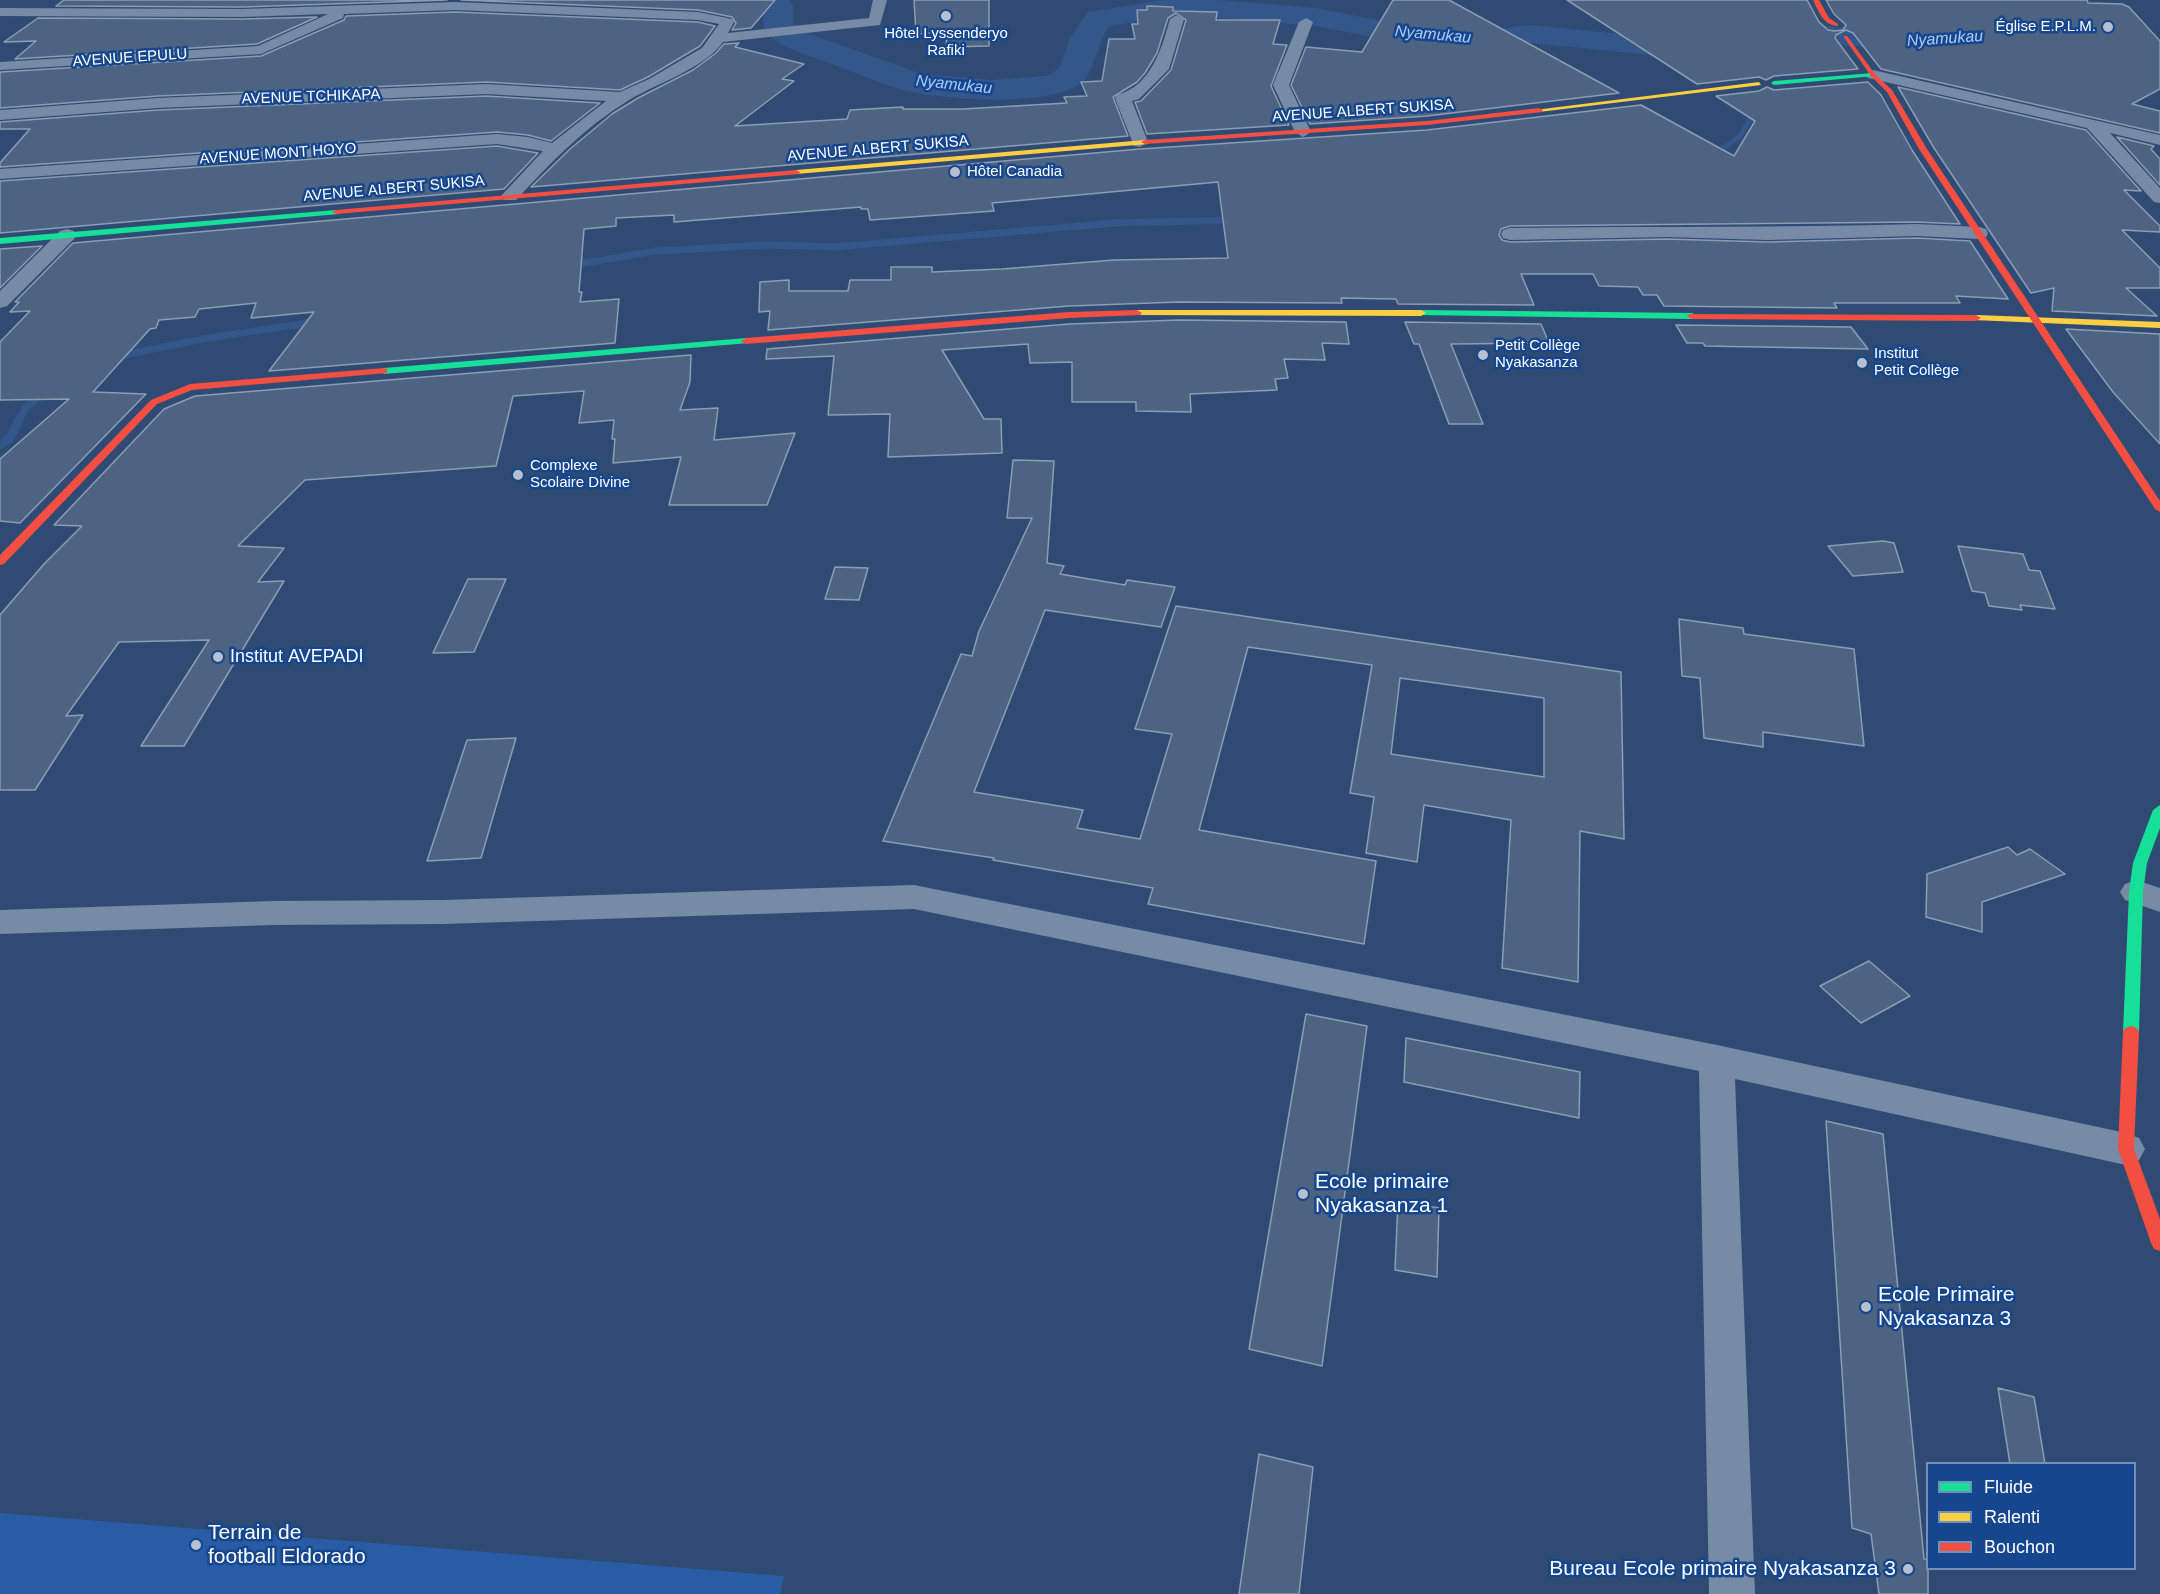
<!DOCTYPE html>
<html>
<head>
<meta charset="utf-8">
<style>
  body { margin:0 }
  #map { position:relative; width:2160px; height:1594px; overflow:hidden; background:#304b73; font-family:Arial,sans-serif }
  canvas { display:block }
  .legend { position:absolute; left:1926px; top:1462px; width:210px; height:108px; box-sizing:border-box; background:#15468e; border:2px solid #7390bb; margin:0; padding:8px 10px; list-style:none; font-size:18px; color:#fff }
  .legend li { display:flex; align-items:center; gap:12px; height:30px }
  .legend b { width:30px; border:2px solid #7390bb }
</style>
</head>
<body>
<div id="map">
<canvas width="2160" height="1594"></canvas>
<ul class="legend">
<li><b style="height:8px;background:#16e098"></b>Fluide</li>
<li><b style="height:8px;background:#ffcf43"></b>Ralenti</li>
<li><b style="height:8px;background:#f24e42"></b>Bouchon</li>
</ul>
</div>
<script>
const c = document.querySelector('canvas').getContext('2d');
c.lineJoin = 'round';
function paint(path, color) {
  c.fillStyle = color;
  c.fill(path, 'evenodd');
}
function strokePath(path, color, width, dash) {
  c.strokeStyle = color;
  c.lineWidth = width;
  c.lineCap = dash ? 'butt' : 'round';
  c.setLineDash(dash || []);
  c.stroke(path);
}
function write(font, color, halo, rows, align = 'center') {
  c.font = font + ' Arial,sans-serif';
  c.lineWidth = 5;
  c.setLineDash([]);
  c.textBaseline = 'middle';
  c.strokeStyle = halo;
  c.fillStyle = color;
  for (const [text, x, y, turn = 0] of rows) {
    c.save();
    c.translate(x, y);
    c.rotate((+turn || 0) * Math.PI / 180);
    c.textAlign = isNaN(turn) ? turn : align;
    if (halo) c.strokeText(text, 0, 0);
    c.fillText(text, 0, 0);
    c.restore();
  }
}
const green = new Path2D(`
  M0 1513 784 1576 780 1594H0Z`);
const streamFar2 = new Path2D(`
  M1711 157 1740 136 1752 116 1761 114`);
const streamFar1 = new Path2D(`
  M568 266 656 251 768 245 835 247 1115 223 1236 220
  M114 357 208 338 302 324 320 317
  M19 420 26 407 45 392`);
const stream = new Path2D(`
  M0 445 10 438 20 418`);
const river = new Path2D(`
  M759 0H789L793 5V24L807 33 922 74 992 80 1047 76 1059 69 1070 38 1088 12 1163 0H1219L1316 8 1413 27 1484 31 1530 25 1682 40 1694 36 1701 26 1716 21 1744 17 1908 34 1945 27 1956 29 1960 36 1956 43 1908 52 1744 35C1730 36 1724 38 1716 50L1683 58 1530 43 1484 49 1413 45 1316 26 1184 15 1109 26C1099 40 1093 74 1082 83 1048 107 957 100 916 93 887 87 857 73 829 63 809 55 784 50 768 34 758 24 767 11 759 0Z`);
const building = new Path2D(`
  M64 0H447L242 7 56 6Z
  M461 0H775L751 28 732 30 736 23 732 17 698 10Z
  M914 0H989V46L946 47 947 32 916 34Z
  M1393 0H1449L1619 93 1427 116 1310 124 1291 85 1306 47 1362 52Z
  M1567 0H1807L1819 22 1828 30 1835 31 1843 30 1846 25 1834 14 1826 0H2087L2088 3 2122 4 2129 7 2160 41V89L2132 104 2160 111V133L1881 69 1853 33 1846 30 1836 35 1835 38 1858 69 1774 76 1766 80 1759 77 1697 84Z
  M1147 6 1173 7V11L1217 12 1216 20H1280L1273 44 1287 45 1271 86 1289 125 1147 134 1135 102 1141 101 1171 70 1186 20 1176 13 1168 18 1157 53 1145 73 1137 82 1113 97 1128 136 531 187 570 149 612 114 638 98 693 70 716 53 724 44 739 43 735 47 804 64 782 79 794 81 735 126 847 119 850 110 903 107V109H963L1067 103 1064 97 1087 96 1081 82 1102 81 1109 39H1135L1132 24H1138L1137 10H1147Z
  M455 12 698 22 715 26 700 46 648 77 620 90 486 82 158 96 0 108V72L261 56 344 20 346 16Z
  M317 17 257 44 15 59 36 41 4 42 38 18 242 19Z
  M1868 82 1881 95 1912 150 1960 224 1917 222 1510 226 1501 229 1499 235 1502 240 1510 242 1666 239 1768 242 1917 238 1970 241 2008 299 1956 296 1960 303H1834L1837 308 1664 306 1657 295H1643L1638 287 1599 286 1593 274H1521L1534 305 1398 304 1396 299 1341 298 1342 303 1179 302 1069 306 768 330 770 311 759 312 760 282 789 280V291H848L850 280H891V267H932V272L1002 269 1114 260 1228 258 1218 182 992 203 994 211 870 220 868 209H861V207L674 222V215L616 218V226L584 229 579 292H582L580 302 619 299 615 343 269 371 314 312 251 318 256 303 199 309 195 317 159 320 156 328 150 329 93 392 146 394 20 523 0 521V459L69 399 0 400V342L30 311 10 312 19 302H15L73 243 1140 149 1427 130 1641 105 1734 156 1755 121 1716 96 1759 91 1767 87 1774 90Z
  M1898 87 2086 130 2141 191 2124 190 2160 226V232L2122 230 2160 268V288H2126L2157 316 2052 311 2054 288 2031 293 1934 148Z
  M486 96 600 103 551 141 528 135 497 132 0 167V163L30 129H0V122L158 110Z
  M2117 137 2154 146 2151 149 2160 159V185Z
  M497 146 538 153 504 189 0 233V181Z
  M42 246 0 288V249Z
  M1179 320 1346 322 1349 344 1322 343 1325 360 1284 359 1288 378 1275 379 1277 390 1190 394 1191 412 1136 411V402H1072V362L1030 363 1028 344 942 350 984 419H1001L1002 453 888 457 890 414 828 415 834 356 766 359 767 349 1069 324Z
  M1405 322 1541 324 1549 343 1451 344 1483 424H1449L1419 344H1414Z
  M1676 325 1851 327 1868 349 1705 346 1703 343H1687Z
  M2066 329 2160 334V444L2113 392Z
  M691 355 690 382 680 410 718 408 714 440 795 433 767 505H669L681 457 613 463 615 439H612L614 420 579 423 584 391 513 396 496 466 305 480 238 546 284 548 258 582 284 581 184 746H141L209 640 119 642 66 716 83 715 35 790H0V615L44 564 82 526 54 525 164 409 195 396Z
  M1013 460 1054 461 1047 563 1064 566 1060 574 1125 585 1127 580 1175 587 1161 627 1045 610 974 792 1083 810 1077 828 1140 839 1172 734 1135 729 1176 606 1621 672 1624 839 1580 831 1578 982 1502 968 1511 820 1424 805 1417 862 1366 853 1374 797 1350 793 1372 665 1248 647 1199 830 1376 861 1364 944 1148 904 1153 888 993 860 994 858 883 841 961 654 972 656 979 631 1032 518H1007ZM1400 678 1544 698V777L1391 754Z
  M1883 541 1894 543 1903 572 1853 576 1828 546Z
  M1958 546 2023 554 2029 570 2040 571 2055 609 2020 605 2022 610 1989 606 1985 593 1972 591Z
  M835 567 868 568 859 600 825 599Z
  M468 579H506L474 652 433 653Z
  M1679 619 1743 628 1744 634 1854 649 1864 746 1763 732V747L1704 738 1700 678 1682 676Z
  M516 738 481 858 427 861 467 740Z
  M2008 847 2017 855 2030 849 2065 874 1982 902V932L1926 917 1927 874Z
  M1869 961 1910 996 1861 1023 1820 986Z
  M1306 1014 1367 1026 1322 1366 1249 1349Z
  M1406 1038 1580 1072 1579 1118 1404 1082Z
  M1826 1121 1883 1134 1924 1559 1928 1560V1594H1879L1871 1534 1852 1528Z
  M1398 1201 1439 1208 1437 1277 1395 1270Z
  M1998 1388 2034 1397 2045 1464H2010Z
  M1259 1454 1313 1467 1299 1594H1239Z`);
const street = new Path2D(`
  M873 0H887L880 25 723 42C706 68 652 85 626 102 584 128 550 163 516 200H504L501 196 543 151 497 144 0 179V169L497 134 528 137 552 143 606 101 486 94 158 108 0 120V110L158 98 486 84 620 92 649 79 702 48 719 24 698 20 455 10 344 14 343 18 261 54 0 70V62L258 46 328 14 242 17 0 16V8L242 9 455 2 698 12 732 19 734 22 728 33 869 18Z
  M1177 15 1184 19 1169 69 1139 99 1132 101 1148 142 1140 147 1134 146 1115 98 1117 95C1151 86 1162 48 1170 19Z
  M1306 18 1313 22 1289 85 1311 132 1303 137 1295 132 1273 85 1299 22Z
  M1873 70 2160 135V145L2110 133 2160 188V203L2154 202 2087 128 1868 78 1865 75Z
  M1917 224 1979 227 1986 229 1988 233 1986 237 1979 239 1917 236 1768 240 1666 237 1510 240 1503 238 1501 234 1503 230 1510 228C1646 226 1781 228 1917 224Z
  M67 229 74 231 76 235 74 239 7 306 0 308V291L60 231Z
  M2136 880 2160 888V912L2125 900 2120 892 2125 884Z
  M914 885 1717 1045 2126 1133 2139 1138 2145 1149 2139 1160 2126 1165 1735 1079 1755 1594H1709L1699 1071 914 909 443 924 274 925 0 934V910L274 901 443 900Z`);
const fast = new Path2D(`
  M1873 73 1875 76 1774 85 1771 83 1774 81Z
  M336 210 340 212 339 214 0 244V238Z
  M1421 310 1692 313 1697 316 1692 319 1418 315 1416 313Z
  M746 338 751 341 749 343 384 374 379 371 384 368Z
  M2160 805V828L2147 863 2143 892 2139 1032 2137 1036 2131 1038 2125 1036 2123 1032 2129 892 2133 863 2153 810Z`);
const slow = new Path2D(`
  M1759 82 1761 85 1539 112 1535 110Z
  M1145 140H1148V144L796 174 792 172 796 170Z
  M1137 310H1421L1426 313 1421 316 1134 315 1132 313Z
  M1976 315 2160 322V328L1973 320V316Z`);
const jam = new Path2D(`
  M1813 0H1819L1829 18 1838 24V26C1823 25 1819 12 1813 0Z
  M1843 36H1847L1875 74 1892 90 1927 149 2160 501V512L2155 509 1919 149 1887 92 1871 76Z
  M1539 108 1543 110 1542 112 1427 125 1145 144 1141 142 1145 140 1427 121Z
  M796 170 800 172 799 174 336 214 332 212 336 210Z
  M1137 310 1142 313 1140 315 1069 318 746 344 741 341 746 338 1069 312Z
  M1689 314 1976 315 1981 318 1976 321 1692 319 1687 316Z
  M384 368 387 369V373L192 390 157 404 4 564 0 565V555L151 400 190 384Z
  M2131 1026 2137 1028 2139 1032 2134 1149 2160 1219V1251L2154 1249 2151 1243 2118 1149 2123 1032 2125 1028Z`);
const markers = [
  [946,16,6,"#b7c0ce"],
  [2108,27,6,"#b7c0ce"],
  [955,172,6,"#b7c0ce"],
  [1483,355,6,"#b7c0ce"],
  [1862,363,6,"#b7c0ce"],
  [518,475,6,"#b7c0ce"],
  [218,657,6,"#b7c0ce"],
  [1303,1194,6,"#b7c0ce"],
  [1866,1307,6,"#b7c0ce"],
  [196,1545,6,"#b7c0ce"],
  [1908,1569,6,"#b7c0ce"]
];
const farPoinames = [
  ["Église E.P.L.M.",2096,27,"right"],
  ["Hôtel Lyssenderyo",946,34,"center"],
  ["Rafiki",946,51,"center"],
  ["Hôtel Canadia",967,172],
  ["Petit Collège",1495,346],
  ["Nyakasanza",1495,363],
  ["Institut",1874,354],
  ["Petit Collège",1874,371],
  ["Complexe",530,466],
  ["Scolaire Divine",530,483]
];
const farStreetnames = [
  ["AVENUE EPULU",130,58,-4],
  ["AVENUE TCHIKAPA",311,97,-2],
  ["AVENUE ALBERT SUKISA",1363,111,-4],
  ["AVENUE ALBERT SUKISA",878,149,-5],
  ["AVENUE MONT HOYO",278,154,-4],
  ["AVENUE ALBERT SUKISA",394,189,-5]
];
const farWaternames = [
  ["Nyamukau",1433,35,5],
  ["Nyamukau",1945,39,-4],
  ["Nyamukau",954,85,6]
];
const poiNames = [
  ["Institut AVEPADI",230,657]
];
const nearPoinames = [
  ["Ecole primaire",1315,1182],
  ["Nyakasanza 1",1315,1206],
  ["Ecole Primaire",1878,1295],
  ["Nyakasanza 3",1878,1319],
  ["Terrain de",208,1533],
  ["football Eldorado",208,1557],
  ["Bureau Ecole primaire Nyakasanza 3",1896,1569,"right"]
];
paint(green, '#285ca5');
strokePath(streamFar2, '#33568b', 5);
strokePath(streamFar1, '#33568b', 7);
strokePath(stream, '#33568b', 9);
paint(river, '#33568b');
paint(building, '#4d6382');
strokePath(building, '#8c9db4', 1.5);
paint(street, '#778ba6');
paint(fast, '#16e098');
paint(slow, '#ffcf43');
paint(jam, '#f24e42');
for (const [x, y, r, color] of markers) {
  const dot = new Path2D();
  dot.arc(x, y, r, 0, 2 * Math.PI);
  c.fillStyle = color;
  c.fill(dot);
  strokePath(dot, '#15468e', 2);
}
write('15px', '#fff', '#15468e', farPoinames, 'left');
write('15px', '#fff', '#15468e', farStreetnames);
write('italic 16px', '#abccf7', '#15468e', farWaternames);
write('18px', '#fff', '#15468e', poiNames, 'left');
write('21px', '#fff', '#15468e', nearPoinames, 'left');
</script>
</body>
</html>
